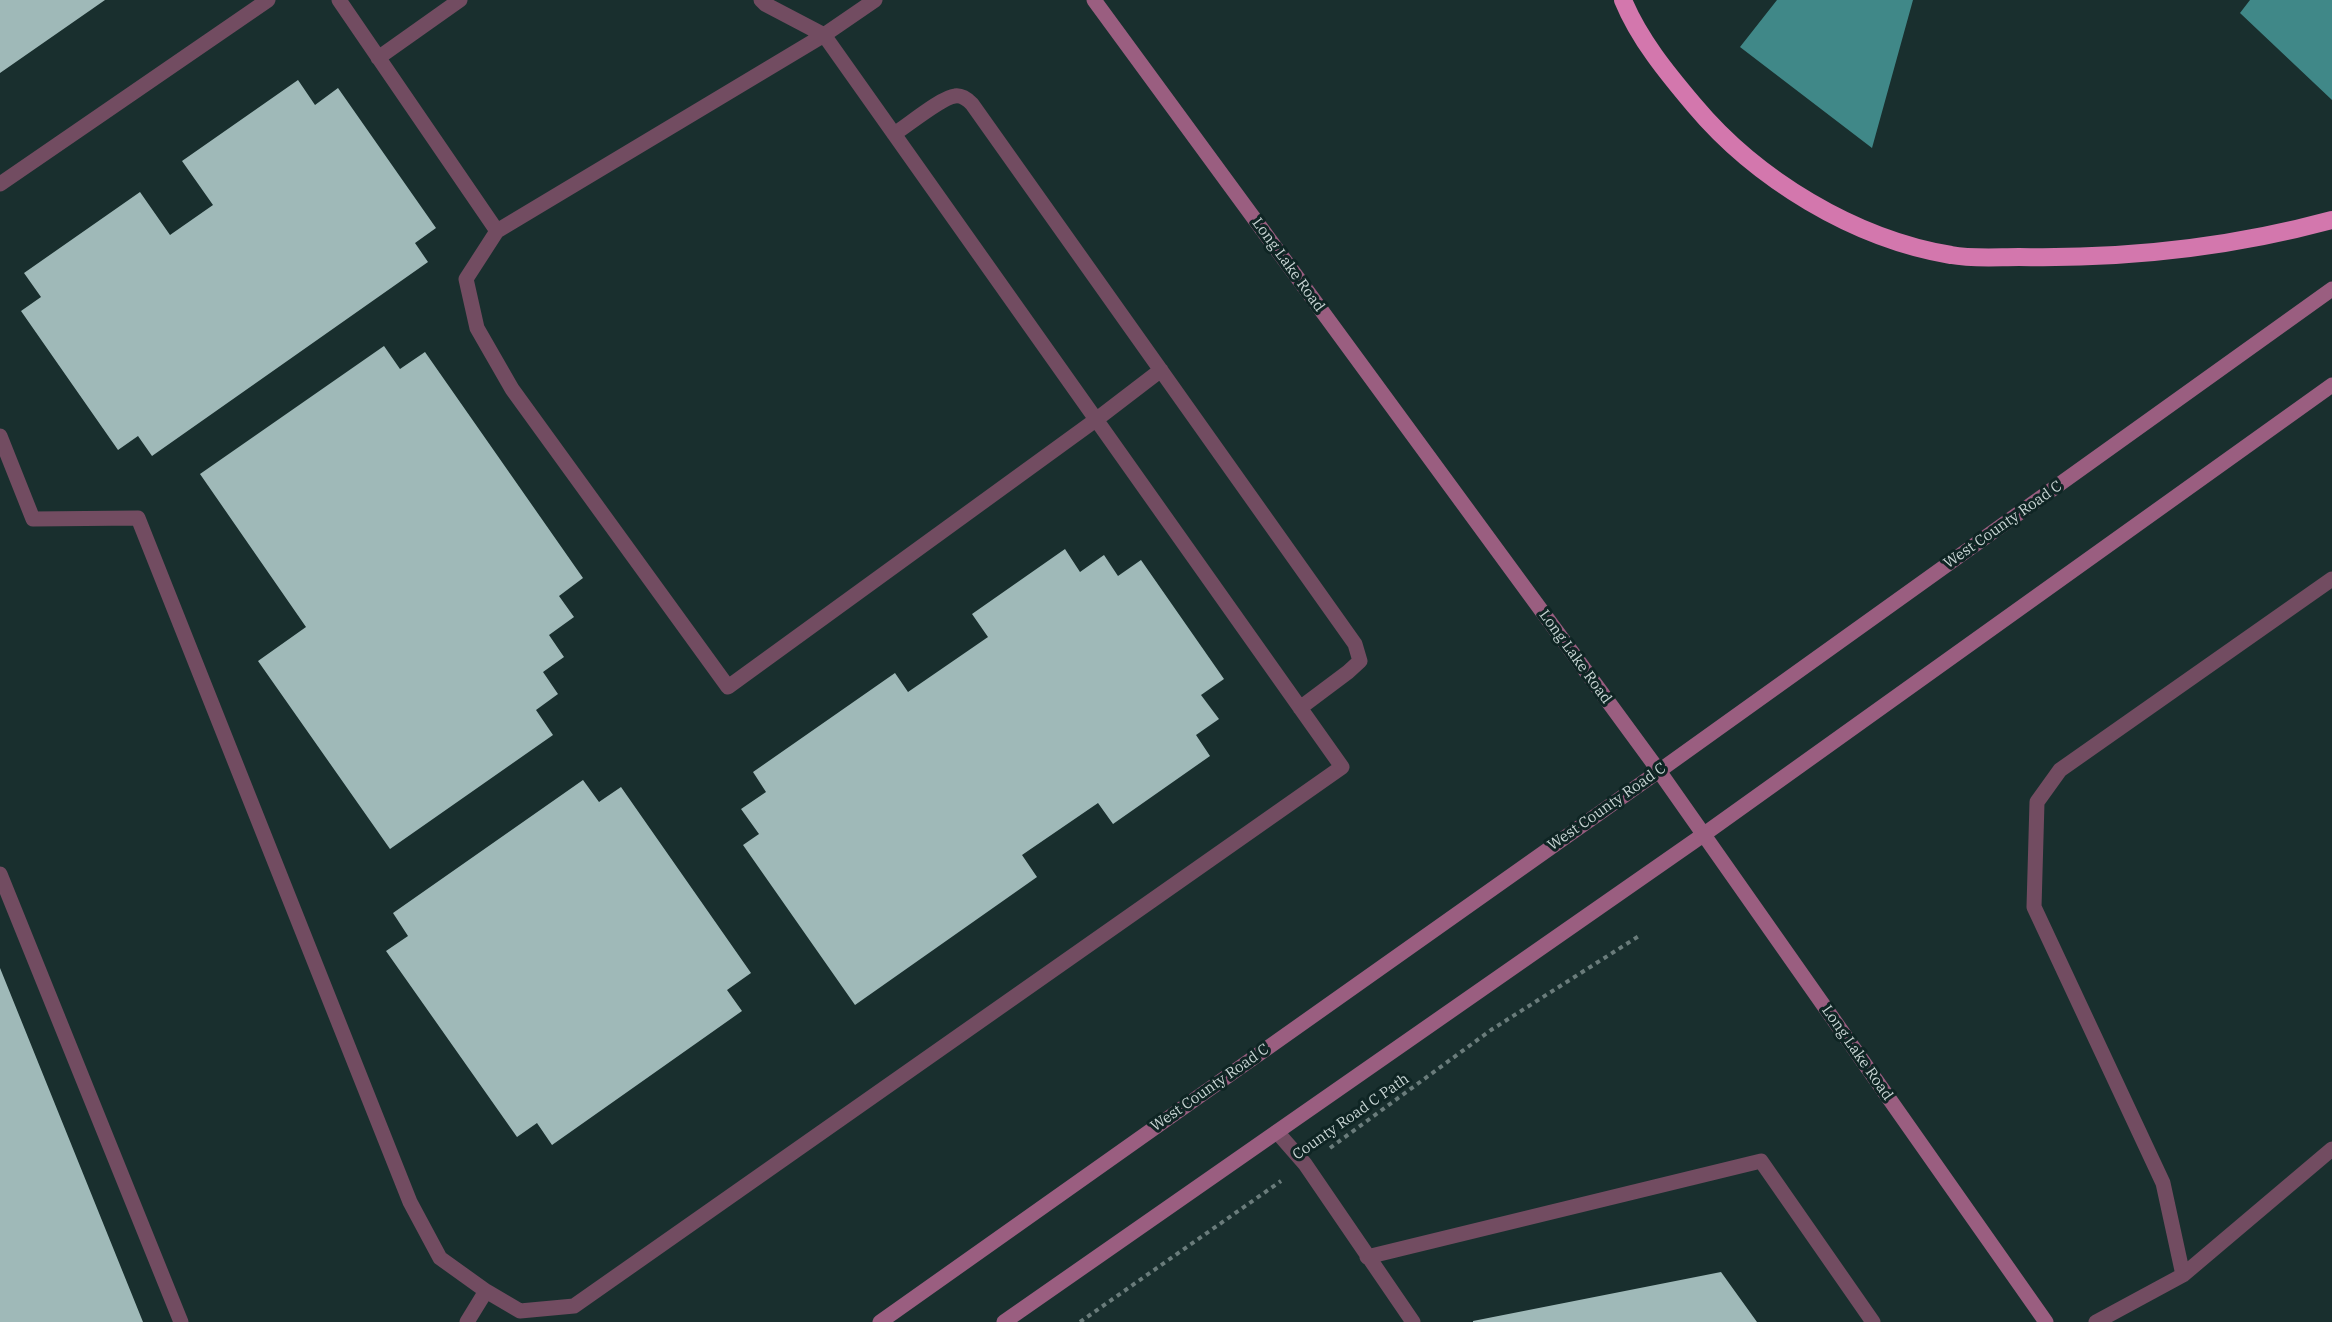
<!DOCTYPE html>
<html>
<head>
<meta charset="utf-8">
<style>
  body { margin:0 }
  canvas { display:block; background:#192f2e }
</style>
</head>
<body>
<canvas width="2332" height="1322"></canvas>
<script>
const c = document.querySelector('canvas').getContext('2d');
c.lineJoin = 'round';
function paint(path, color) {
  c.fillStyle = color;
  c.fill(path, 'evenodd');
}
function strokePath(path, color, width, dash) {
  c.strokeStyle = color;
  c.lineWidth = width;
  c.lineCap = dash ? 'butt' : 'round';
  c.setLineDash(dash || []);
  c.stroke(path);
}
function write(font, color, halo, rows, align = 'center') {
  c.font = font + ' "IBM Plex Serif",serif';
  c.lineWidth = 6;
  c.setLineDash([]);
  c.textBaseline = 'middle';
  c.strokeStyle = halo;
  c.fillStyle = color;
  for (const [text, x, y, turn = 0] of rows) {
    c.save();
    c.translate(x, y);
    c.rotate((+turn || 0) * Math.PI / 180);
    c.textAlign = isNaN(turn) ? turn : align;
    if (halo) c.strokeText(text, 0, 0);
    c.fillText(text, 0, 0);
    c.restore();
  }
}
const water = new Path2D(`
  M1777 0H1913L1872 148 1740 47Z
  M2250 0H2332V100L2240 13Z`);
const building = new Path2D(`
  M0 0H105L0 73Z
  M298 80 315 105 338 88 436 228 415 243 428 262 152 456 138 436 118 450 21 311 41 297 24 273 140 192 170 235 213 205 182 161Z
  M384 346 400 369 425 352 583 578 559 596 574 617 549 635 564 657 543 672 558 694 536 710 553 735 390 849 258 661 306 627 200 474Z
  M1065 549 1080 572 1104 555 1118 576 1141 560 1224 679 1201 695 1219 719 1196 735 1210 756 1113 824 1098 803 1022 855 1037 877 855 1005 743 845 759 834 741 809 766 792 753 772 895 673 908 692 988 637 972 614Z
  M583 780 599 802 621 787 751 973 727 990 742 1011 552 1145 537 1123 517 1137 386 951 408 936 393 913Z
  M0 968 143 1322H0Z
  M1721 1272 1757 1322H1473V1321Z`);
const path = new Path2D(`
  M1330 1148 1491 1030 1639 936
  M1080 1322 1281 1181`);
const lane = new Path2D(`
  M339 0 497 231 466 279 477 328 512 389 728 687 1097 419 1161 370
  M761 0 765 4 824 35
  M378 58 460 0
  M894 134C907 126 942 97 955 96 962 95 967 99 972 104L1355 644 1360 661 1348 672 1300 708
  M0 184 268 0
  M497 231 824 35
  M0 436 33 519 138 518 410 1202 440 1258 486 1291 520 1311 574 1306 1342 767 824 35 875 0
  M0 874 181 1322
  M1277 1132 1305 1164 1413 1322
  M1367 1257 1761 1161 1873 1322
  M2183 1275 2163 1183 2034 907 2037 802 2060 770 2332 579
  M467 1322 486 1291
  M2096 1322 2183 1275 2332 1149`);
const secondary = new Path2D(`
  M1094 0 1659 771 2046 1322
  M880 1322 1659 771 2332 289
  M1004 1322 1703 835 2332 385`);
const highway = new Path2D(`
  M1623 0C1639 39 1667 73 1694 105 1756 179 1854 239 1951 255 1972 259 1997 257 2019 257 2125 259 2229 248 2332 220`);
const streetNames = [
  ["Long Lake Road",1288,265,54],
  ["West County Road C",2003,525,-35],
  ["Long Lake Road",1575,657,54],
  ["West County Road C",1607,807,-35],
  ["Long Lake Road",1857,1053,55],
  ["West County Road C",1210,1088,-35],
  ["County Road C Path",1351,1117,-35]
];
paint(water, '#408888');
paint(building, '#9fb9b8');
strokePath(path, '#6a7c7b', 4, [4.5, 4.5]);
strokePath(lane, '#724c61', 15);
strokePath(secondary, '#9a5e80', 15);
strokePath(highway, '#d377ad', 18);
write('15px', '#c8d5d4', '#0f2524', streetNames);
</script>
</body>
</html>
